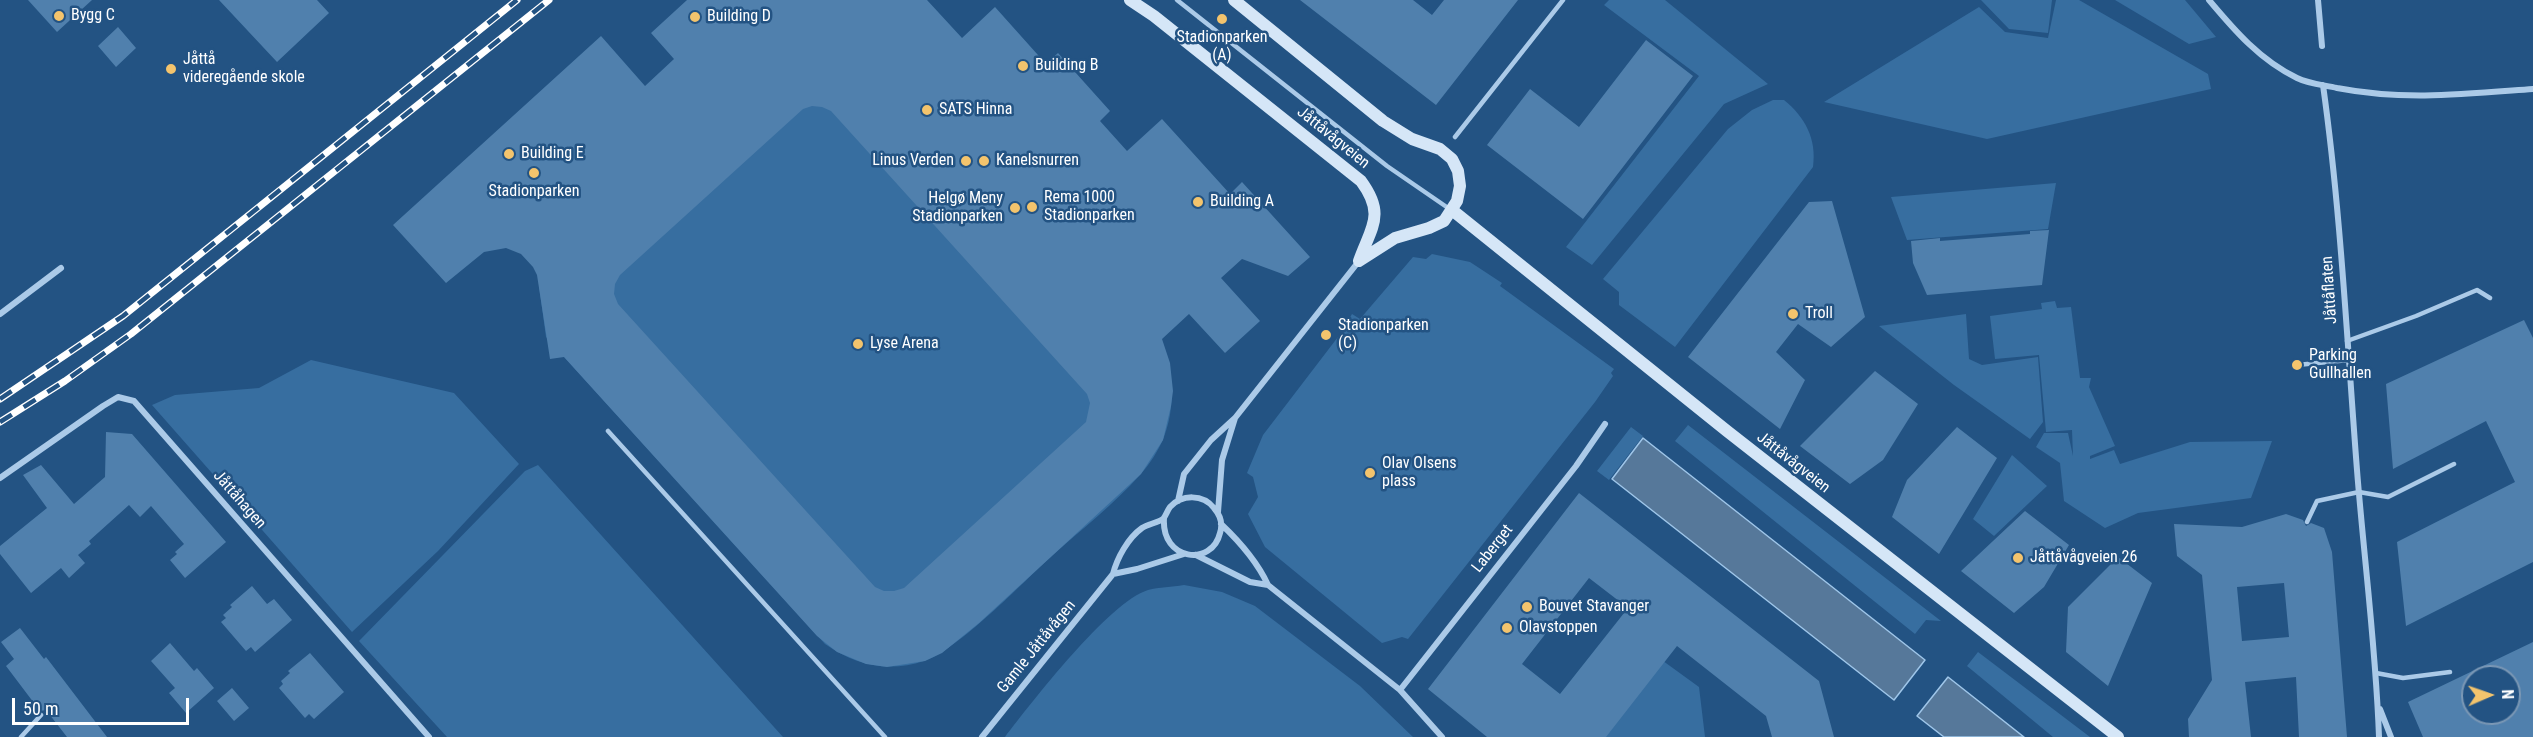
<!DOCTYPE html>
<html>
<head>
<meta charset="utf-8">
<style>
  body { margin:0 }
  #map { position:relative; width:2533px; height:737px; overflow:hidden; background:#235383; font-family:"Roboto Condensed",sans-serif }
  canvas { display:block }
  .north { position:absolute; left:2461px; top:665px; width:60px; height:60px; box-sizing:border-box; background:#235383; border:2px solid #7b98b5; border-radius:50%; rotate:88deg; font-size:16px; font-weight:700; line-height:24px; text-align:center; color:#fff }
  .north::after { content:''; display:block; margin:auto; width:21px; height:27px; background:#f3c46d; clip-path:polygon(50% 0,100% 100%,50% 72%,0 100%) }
  .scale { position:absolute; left:12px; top:698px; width:177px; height:27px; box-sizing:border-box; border:3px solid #fff; border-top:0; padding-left:8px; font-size:18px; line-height:21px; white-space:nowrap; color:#fff; -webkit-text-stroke:4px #235383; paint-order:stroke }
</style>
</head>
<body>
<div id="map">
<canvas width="2533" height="737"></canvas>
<div class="north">N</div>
<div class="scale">50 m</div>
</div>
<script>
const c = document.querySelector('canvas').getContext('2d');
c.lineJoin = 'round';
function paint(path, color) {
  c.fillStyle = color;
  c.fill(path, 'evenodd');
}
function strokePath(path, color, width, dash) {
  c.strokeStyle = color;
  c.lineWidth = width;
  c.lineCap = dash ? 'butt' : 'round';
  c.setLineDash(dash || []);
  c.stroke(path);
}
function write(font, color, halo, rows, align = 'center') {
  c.font = font + ' "Roboto Condensed",sans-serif';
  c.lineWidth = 5;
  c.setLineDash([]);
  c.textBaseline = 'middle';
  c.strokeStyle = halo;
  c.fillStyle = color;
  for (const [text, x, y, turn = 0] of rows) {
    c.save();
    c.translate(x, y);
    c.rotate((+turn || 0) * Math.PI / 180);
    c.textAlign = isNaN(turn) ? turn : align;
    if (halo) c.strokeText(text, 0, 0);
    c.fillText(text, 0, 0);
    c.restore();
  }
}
const green = new Path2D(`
  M1609 0H1665L1768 84 1724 104 1592 265 1566 247 1699 76 1604 5Z
  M1981 0H2052L2048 33 2009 29Z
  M2056 0H2079L2208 74 2211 89 1987 139 1824 102 1979 7 2005 32 2048 38Z
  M2115 0H2185L2216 37 2189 44Z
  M749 56 1155 323C1170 361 1179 397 1164 437 1159 450 1149 465 1140 475 1114 504 1082 529 1053 555 1023 582 958 650 924 661 888 673 855 665 825 644L546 337 539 286Z
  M1773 100H1784C1805 117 1817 139 1813 167L1675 347 1619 305V292L1603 279 1728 129 1752 110Z
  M2056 183 2048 229 1907 240 1891 197Z
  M1432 254 1470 262 1502 283 1500 286 1614 369 1611 373 1613 376 1595 402 1408 639 1402 637 1382 643 1265 547 1248 514 1258 497 1253 477 1247 473 1263 435 1341 333 1352 314 1360 319 1413 257 1426 259Z
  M2055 301 2057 308 2071 307 2080 378H2091L2089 387 2115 446 2090 456V459L2114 450 2120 464 2190 442 2272 441 2251 498 2138 513 2105 528 2064 501 2060 463 2036 447 2044 433H2068L2073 456 2072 430 2046 432 2039 355 1995 359 1990 316 2042 309 2041 303Z
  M1966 314 1969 359 1982 365 2038 357 2043 422 2030 439 1954 385 1879 326Z
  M311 360 454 393 519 464 438 551 352 632 152 405 175 395 259 388Z
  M1688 425 1941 621 1926 620 1915 634 1675 441Z
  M1631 427 1643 436 1609 480 1597 471Z
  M2012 455 2047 486 1994 536 1973 519Z
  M538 465 783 737H447L359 641 525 471Z
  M1184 585 1222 592 1255 606 1360 686 1413 737H1005C1031 703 1109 602 1148 590 1159 587 1172 587 1184 585Z
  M1978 652 2090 737H2053L1967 666Z
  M1659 658 1699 687 1705 737H1605Z`);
const water = new Path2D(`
  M1643 438 1925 660 1894 700 1612 479Z
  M1948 677 2024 737H1944L1917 716Z`);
const building = new Path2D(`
  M28 0H92L57 32Z
  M219 0H317L329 13 277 62Z
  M687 0H927L962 38 995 7 1046 64 1058 53 1110 111 1100 121 1127 151 1162 119 1230 194 1242 182 1310 257 1288 276 1242 259 1221 278 1260 321 1225 353 1189 314 1162 339 1170 363 1173 391 1171 406 1163 440 1141 474 979 623 942 653 925 661 887 667 866 664 837 652 817 636 564 357 550 359 537 275 533 267 521 254 506 248 484 252 446 283 393 225 601 36 645 86 674 59 651 33ZM812 106 822 107 831 111 1087 394 1090 403 1086 422 904 588 894 591H884L875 587 618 304 614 294 615 284 620 275 803 109Z
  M1300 0H1413L1432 15 1444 0H1518L1436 105Z
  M118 27 136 48 116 67 98 46Z
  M1646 40 1693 76 1583 219 1487 145 1530 89 1579 127Z
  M1832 201 1865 317 1831 347 1798 324 1776 352 1805 380 1780 429 1688 357 1809 202Z
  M2049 230 2042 285 1927 295 1913 263 1911 241 1940 238V241L2030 234V231Z
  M2524 320 2533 338V562L2406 626 2397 542 2515 482 2486 421 2393 469 2386 384Z
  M1875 371 1918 404 1883 460 1850 484 1800 446Z
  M1957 427 1997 458 1939 554 1892 517 1907 480Z
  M106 432 132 434 226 542 185 578 170 560 177 554 175 552 184 544 151 506 140 517 129 505 89 541 91 544 78 555 85 563 69 578 61 568 31 593 0 554V546L47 508 23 475 41 465 74 504 105 477Z
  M1579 493 1819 681 1834 737H1772L1766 716 1677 646 1606 737H1487L1428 689ZM1589 578 1628 608 1560 694 1522 664Z
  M2025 511 2069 545 2044 587 2014 613 1961 571Z
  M2286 514 2303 520 2306 526 2311 523 2324 528 2332 552 2347 737H2299L2296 677 2245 682 2251 737H2189L2188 719 2212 680 2202 575 2177 556 2174 524 2242 527ZM2284 583 2289 637 2242 641 2237 587Z
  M2118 557 2152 583 2108 686 2066 652 2068 607Z
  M252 586 267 604 274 599 292 620 255 652 251 647 246 651 221 622 226 618 223 615 232 607 230 605Z
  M20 628 44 659 46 657 107 737H67L46 710 40 711 6 666 14 659 1 642Z
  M2533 642V737H2423L2408 702ZM2473 677H2509V713H2473Z
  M170 643 194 671 197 668 214 688 186 713 169 693 175 688 151 661Z
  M310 653 344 692 314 719 309 714 305 718 279 688 283 684 281 681 290 673 288 671Z
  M232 688 249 708 234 721 217 701Z`);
const lane = new Path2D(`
  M1177 0 1387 166 1451 210
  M1455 137 1563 0
  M2347 341 2416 316 2477 290 2490 298
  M2297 365 2349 360
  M608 431 885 737
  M2307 522 2317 501 2359 492 2388 497 2454 464
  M2376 673 2403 678 2450 672
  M21 737 41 715`);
const street = new Path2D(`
  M2209 0C2235 31 2260 60 2297 78 2309 84 2324 85 2337 88 2404 101 2466 94 2533 89
  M2318 0 2322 46
  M2323 85C2341 213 2347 342 2357 470 2364 559 2376 648 2379 737
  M0 314 61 268
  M0 478 103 406 118 397 134 401 429 737
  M1178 501 1184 474 1211 440 1235 418 1359 261
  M1218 512 1222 460 1235 418
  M1221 524C1240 542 1257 561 1268 585
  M1196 555 1250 582 1268 585 1400 690 1442 737
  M1113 574 1137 569 1184 554
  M1400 690 1576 466 1605 424
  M2380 709 2391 737
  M982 737 1113 574C1117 558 1128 538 1142 528 1148 524 1157 523 1163 519 1166 516 1167 511 1170 507 1182 494 1203 494 1214 508 1220 515 1223 524 1220 533 1212 567 1161 561 1164 518`);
const secondary = new Path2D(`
  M1130 0 1154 16 1361 181C1386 215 1371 227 1359 261
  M1234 0 1383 121 1412 139 1440 149 1452 159 1458 171 1460 186 1457 201 1444 221 1429 228 1395 238 1359 261
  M1452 210 1727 431 2118 737`);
const rail = new Path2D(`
  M0 399 123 316 517 0
  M0 422 65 381 131 334 549 0`);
const markers = [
  [59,16,6,"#f3c46d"],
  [695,17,6,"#f3c46d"],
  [1222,19,6,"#f3c46d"],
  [1023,66,6,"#f3c46d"],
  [171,69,6,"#f3c46d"],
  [927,110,6,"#f3c46d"],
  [509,154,6,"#f3c46d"],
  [966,161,6,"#f3c46d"],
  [984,161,6,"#f3c46d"],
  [534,173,6,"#f3c46d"],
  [1198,202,6,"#f3c46d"],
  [1032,207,6,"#f3c46d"],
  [1015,208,6,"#f3c46d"],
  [1793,314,6,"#f3c46d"],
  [1326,335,6,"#f3c46d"],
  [858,344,6,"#f3c46d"],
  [2297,365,6,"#f3c46d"],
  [1370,473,6,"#f3c46d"],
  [2018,558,6,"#f3c46d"],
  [1527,607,6,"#f3c46d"],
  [1507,628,6,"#f3c46d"]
];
const poiNames = [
  ["Bygg C",71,16],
  ["Building D",707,17],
  ["Stadionparken",1222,38,"center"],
  ["(A)",1222,56,"center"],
  ["Jåttå",183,60],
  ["videregående skole",183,78],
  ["Building B",1035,66],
  ["SATS Hinna",939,110],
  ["Building E",521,154],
  ["Linus Verden",954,161,"right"],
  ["Kanelsnurren",996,161],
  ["Stadionparken",534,192,"center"],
  ["Rema 1000",1044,198],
  ["Stadionparken",1044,216],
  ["Helgø Meny",1003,199,"right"],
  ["Stadionparken",1003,217,"right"],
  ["Building A",1210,202],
  ["Troll",1805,314],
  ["Stadionparken",1338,326],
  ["(C)",1338,344],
  ["Lyse Arena",870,344],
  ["Parking",2309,356],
  ["Gullhallen",2309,374],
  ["Olav Olsens",1382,464],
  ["plass",1382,482],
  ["Jåttåvågveien 26",2030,558],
  ["Bouvet Stavanger",1539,607],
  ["Olavstoppen",1519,628]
];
const streetNames = [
  ["Jåttåvågveien",1333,138,39],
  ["Jåttåflaten",2330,290,-94],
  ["Jåttåvågveien",1793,463,38],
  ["Jåttåhagen",239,500,49],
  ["Laberget",1493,549,-52],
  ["Gamle Jåttåvågen",1037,647,-51]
];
paint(green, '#376ea0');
paint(water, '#56789a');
strokePath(water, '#9fc6e9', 1.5);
paint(building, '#5080ad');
strokePath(lane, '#abcae8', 4.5);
strokePath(street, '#abcae8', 6);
strokePath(secondary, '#d5e6f7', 12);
strokePath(rail, '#fff', 7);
strokePath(rail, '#235383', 4.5, [14]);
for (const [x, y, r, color] of markers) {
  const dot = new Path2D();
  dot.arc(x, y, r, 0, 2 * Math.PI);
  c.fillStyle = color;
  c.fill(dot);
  strokePath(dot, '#235383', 2);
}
write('16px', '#fff', '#235383', poiNames, 'left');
write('16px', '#fff', '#235383', streetNames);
</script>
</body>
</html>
